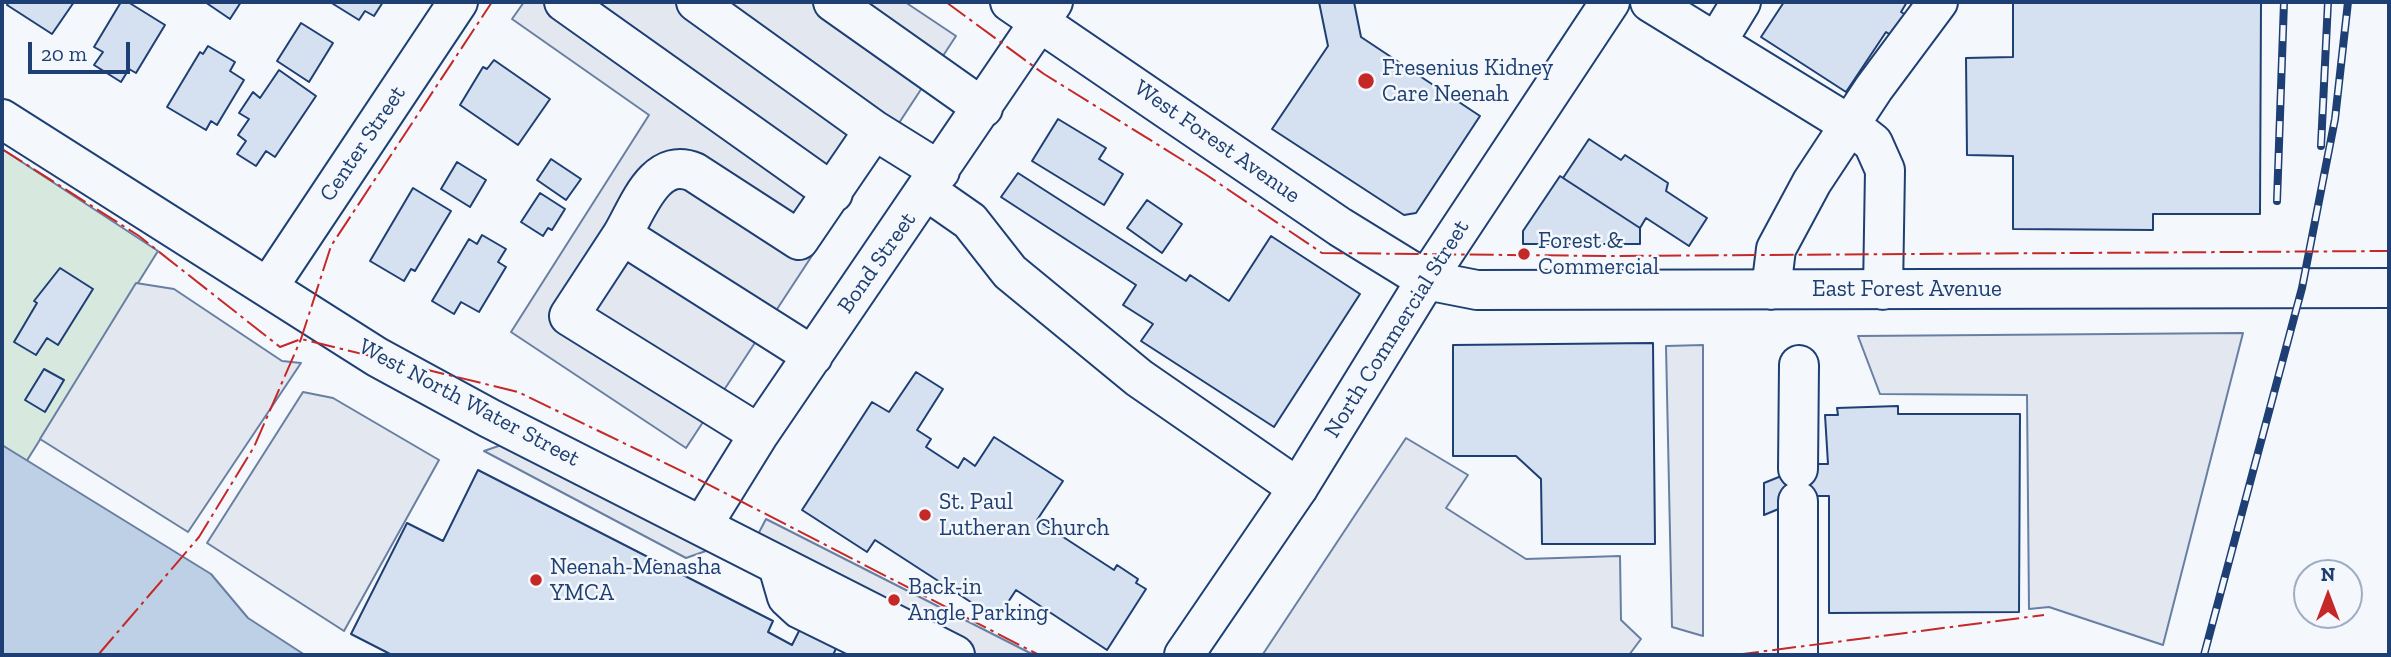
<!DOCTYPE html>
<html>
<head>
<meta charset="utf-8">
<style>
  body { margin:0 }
  #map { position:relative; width:2391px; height:657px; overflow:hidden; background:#f4f7fb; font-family:"Zilla Slab",serif }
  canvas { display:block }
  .frame { position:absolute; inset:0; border:4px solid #1d3f73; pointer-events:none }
  .north { position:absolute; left:2293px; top:559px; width:70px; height:70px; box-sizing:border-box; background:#f4f7fb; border:2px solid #9eadc5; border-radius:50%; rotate:0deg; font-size:19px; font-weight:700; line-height:28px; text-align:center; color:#1d3f73 }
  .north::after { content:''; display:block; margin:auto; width:24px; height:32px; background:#c62828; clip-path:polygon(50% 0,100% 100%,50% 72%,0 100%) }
  .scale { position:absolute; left:28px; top:42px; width:102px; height:32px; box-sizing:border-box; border:4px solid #1d3f73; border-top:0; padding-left:9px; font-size:21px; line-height:24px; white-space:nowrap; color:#1d3f73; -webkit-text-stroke:5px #f4f7fb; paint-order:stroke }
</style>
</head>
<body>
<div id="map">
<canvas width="2391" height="657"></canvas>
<div class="frame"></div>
<div class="north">N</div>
<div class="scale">20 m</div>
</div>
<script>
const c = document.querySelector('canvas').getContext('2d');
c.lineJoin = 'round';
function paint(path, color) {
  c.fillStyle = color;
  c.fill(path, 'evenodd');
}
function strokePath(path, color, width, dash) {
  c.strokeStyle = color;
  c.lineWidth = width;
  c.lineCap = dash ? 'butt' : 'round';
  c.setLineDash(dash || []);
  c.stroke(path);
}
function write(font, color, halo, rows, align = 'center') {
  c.font = font + ' "Zilla Slab",serif';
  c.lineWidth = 5;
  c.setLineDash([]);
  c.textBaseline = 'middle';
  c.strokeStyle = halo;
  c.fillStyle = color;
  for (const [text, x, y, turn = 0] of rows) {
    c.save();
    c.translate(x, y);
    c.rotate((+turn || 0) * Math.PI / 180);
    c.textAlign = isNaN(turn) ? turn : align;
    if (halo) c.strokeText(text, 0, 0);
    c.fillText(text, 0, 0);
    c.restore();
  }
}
const green = new Path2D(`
  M2 149 158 251 26 462 2 445Z`);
const parking = new Path2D(`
  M524 2H905L956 36 686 448 511 332 649 115 512 19Z
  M136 283 174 289 282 361 301 363 188 532 40 439Z
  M2243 333 2163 645 2049 607 2029 609 2027 395 1880 394 1858 336Z
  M1703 345V636L1672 627 1666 346Z
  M303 392 333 398 439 460 344 631 207 543Z
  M1406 438 1468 475 1446 508 1526 559 1620 556 1621 620 1641 639 1629 655 1263 654Z
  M513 441 720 546 686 558 484 451Z
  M766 519 1034 655H972L753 544Z`);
const water = new Path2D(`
  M2 445 211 574 248 618 305 655H2Z`);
const building = new Path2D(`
  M9 2H74L52 34 7 5Z
  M121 2H128L165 25 136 73 129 69 121 82 94 65 103 52 94 47Z
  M205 2H241L230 19Z
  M330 2H383L374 16 365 11 359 20Z
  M1319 2H1354L1361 37 1480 116 1416 213 1404 215 1272 129 1328 46Z
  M1784 2H1907L1901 12 1908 16 1894 37 1886 32 1846 92 1761 37Z
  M2013 2H2261L2260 214H2153V230L2013 229V156L1967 155 1966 58 2013 57Z
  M301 23 333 43 309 82 277 61Z
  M208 46 235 62 230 71 244 80 217 125 211 121 206 130 167 107 200 52 203 54Z
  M494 60 550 99 518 145 460 105 483 67 487 69Z
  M279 70 316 96 275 157 266 151 256 166 237 154 246 141 238 135 249 119 239 113 253 92 260 98Z
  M1058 119 1106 148 1099 159 1123 174 1104 205 1032 161Z
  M1589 139 1621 160 1625 155 1668 183 1666 191 1707 218 1689 246 1646 218 1640 228 1563 178Z
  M551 159 581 179 566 200 537 180Z
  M457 162 486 180 470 207 441 189Z
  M1018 173 1186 281 1190 275 1229 301 1271 236 1360 294 1274 427 1141 341 1153 324 1123 305 1136 285 1001 197Z
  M1560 176 1640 228V244H1523V231Z
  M413 188 451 211 415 271 411 269 404 281 370 261Z
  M540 193 565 209 552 230 548 228 543 236 521 222Z
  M1147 200 1182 224 1162 253 1127 228Z
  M482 235 506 249 498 262 506 267 479 312 461 302 454 314 432 301 469 239 477 244Z
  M60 268 93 289 58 345 47 338 36 355 14 342 37 303 34 301Z
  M1653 343 1655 544H1542L1541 479 1516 456H1453V345Z
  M44 369 64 380 45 412 25 400Z
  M916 372 943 389 917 430 931 439 926 447 958 468 964 458 975 466 994 437 1063 481 1037 520 1114 570 1117 565 1138 579 1136 583 1146 589 1107 650 1016 590 997 619 875 540 867 552 802 510 872 402 889 412Z
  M1898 406V414H2020L2019 612 1829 613V496H1810L1764 515V483L1811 464H1828L1825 415H1838L1837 408Z
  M478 470 773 621 768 632 792 645 805 619 841 638 833 655H392L351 634 407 523 443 541Z`);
const minor = new Path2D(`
  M564 2 833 193
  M696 2 874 130
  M833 2 983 108
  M1010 2 1340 227 1426 280 1477 290 2389 288
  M1650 2 1850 125 1873 143 1885 170 1883 290
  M1716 43 1741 2
  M2 119 377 357 489 418 955 655
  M927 191 970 221 1010 272 1139 378 1298 488
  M622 235C638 208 655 156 694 172L799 240 874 130 940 171
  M269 286 458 2
  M1771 290 1776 249 1812 182 1874 88 1938 2
  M759 434 569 316 622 235 813 356
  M1798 469 1799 365
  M702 526 759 434 1053 2
  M778 566 787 597 800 609 894 655
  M1798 655V501`);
const major = new Path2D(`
  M1184 655 1298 488 1426 280 1610 2`);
const rail = new Path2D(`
  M2321 146 2328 2
  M2277 201 2284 2
  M2204 655 2302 288 2335 119 2348 2`);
const power = new Path2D(`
  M946 2 1044 74 1205 174 1322 253 1608 256 2389 251
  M2 149 139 236 280 347 301 339 518 392 692 476 1039 655
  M98 655 199 537 254 447 301 339 331 246 492 2
  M1735 655 2044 615`);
const markers = [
  [1366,81,9,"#c62828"],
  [1524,254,7,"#c62828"],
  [925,515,7,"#c62828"],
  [536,580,7,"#c62828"],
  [894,600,7,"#c62828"]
];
const poiNames = [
  ["Fresenius Kidney",1382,68],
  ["Care Neenah",1382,94],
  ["Forest &",1538,241],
  ["Commercial",1538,267],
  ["St. Paul",939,502],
  ["Lutheran Church",939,528],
  ["Neenah-Menasha",550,567],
  ["YMCA",550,593],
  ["Back-in",908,587],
  ["Angle Parking",908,613]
];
const streetNames = [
  ["West Forest Avenue",1217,142,35],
  ["Center Street",363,144,-56],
  ["Bond Street",877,263,-55],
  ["East Forest Avenue",1907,289],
  ["North Commercial Street",1397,329,-58],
  ["West North Water Street",469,403,28]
];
paint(green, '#d7e8df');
strokePath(green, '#687fa3', 2);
paint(parking, '#e3e8f0');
strokePath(parking, '#687fa3', 2);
paint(water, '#bed0e5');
strokePath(water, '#687fa3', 2);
paint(building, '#d5e0f0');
strokePath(building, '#1d3f73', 2);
strokePath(minor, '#1d3f73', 42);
strokePath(major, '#1d3f73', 42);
strokePath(minor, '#f4f7fb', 38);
strokePath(major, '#f4f7fb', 38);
strokePath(rail, '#1d3f73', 8);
strokePath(rail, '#f4f7fb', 5, [16]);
strokePath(power, '#c62828', 2, [24, 5, 3.5, 5]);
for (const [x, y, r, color] of markers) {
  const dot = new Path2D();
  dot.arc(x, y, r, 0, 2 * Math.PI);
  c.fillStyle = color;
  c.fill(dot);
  strokePath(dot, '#f4f7fb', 2.5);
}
write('23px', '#1d3f73', '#f4f7fb', poiNames, 'left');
write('23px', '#1d3f73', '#f4f7fb', streetNames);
</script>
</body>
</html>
